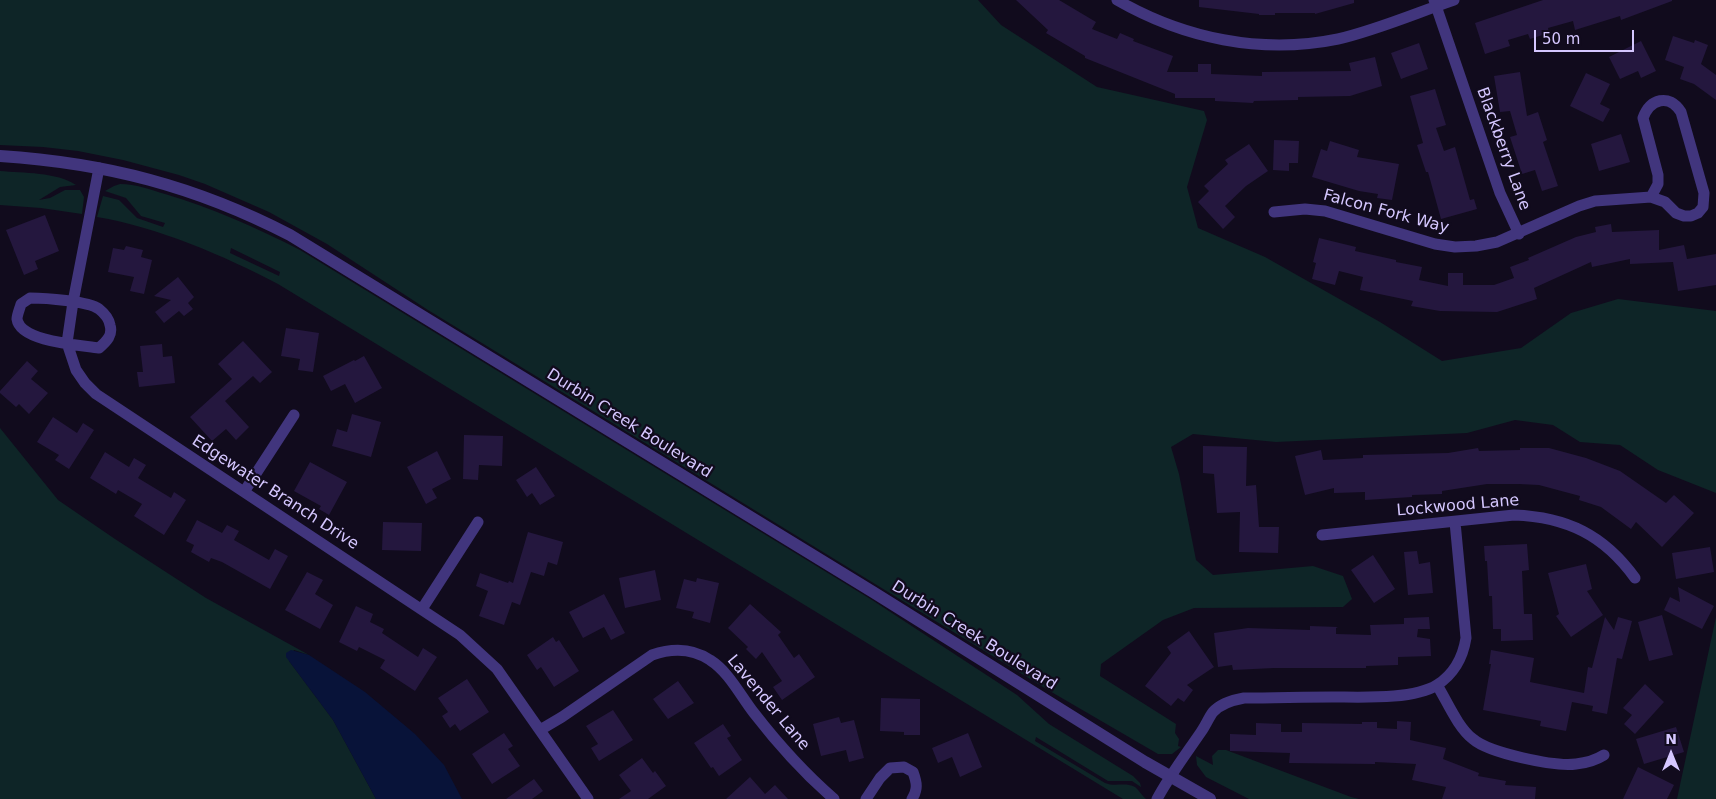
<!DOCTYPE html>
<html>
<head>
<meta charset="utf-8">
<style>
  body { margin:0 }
  #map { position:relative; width:1716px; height:799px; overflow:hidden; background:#110b1d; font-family:"DejaVu Sans",sans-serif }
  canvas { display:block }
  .north { position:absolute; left:1646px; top:729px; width:50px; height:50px; -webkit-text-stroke:4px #110b1d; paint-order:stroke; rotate:0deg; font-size:14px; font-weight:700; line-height:20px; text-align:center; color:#d5c7ff }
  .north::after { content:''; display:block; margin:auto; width:18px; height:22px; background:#d5c7ff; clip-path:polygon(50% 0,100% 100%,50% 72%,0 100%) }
  .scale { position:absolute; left:1534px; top:30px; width:100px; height:22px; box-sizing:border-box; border:2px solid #d5c7ff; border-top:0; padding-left:6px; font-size:15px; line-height:18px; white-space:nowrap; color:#d5c7ff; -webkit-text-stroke:4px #110b1d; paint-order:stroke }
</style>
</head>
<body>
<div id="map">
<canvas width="1716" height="799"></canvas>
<div class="north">N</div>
<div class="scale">50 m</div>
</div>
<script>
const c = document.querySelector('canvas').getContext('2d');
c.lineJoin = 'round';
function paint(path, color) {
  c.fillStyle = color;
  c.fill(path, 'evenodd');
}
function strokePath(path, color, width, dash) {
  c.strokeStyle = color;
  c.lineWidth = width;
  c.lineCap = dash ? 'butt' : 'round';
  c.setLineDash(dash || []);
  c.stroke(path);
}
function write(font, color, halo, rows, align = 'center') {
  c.font = font + ' "DejaVu Sans",sans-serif';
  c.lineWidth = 4.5;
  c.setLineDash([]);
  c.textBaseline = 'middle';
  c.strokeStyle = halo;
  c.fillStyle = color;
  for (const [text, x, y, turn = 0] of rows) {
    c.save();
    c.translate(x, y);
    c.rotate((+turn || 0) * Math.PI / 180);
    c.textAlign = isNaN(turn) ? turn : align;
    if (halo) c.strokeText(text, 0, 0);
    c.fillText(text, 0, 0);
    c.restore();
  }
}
const green = new Path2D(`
  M0 0H978L1001 25 1097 87 1204 111 1207 120 1187 187 1198 228 1265 257 1380 322 1442 361 1521 348 1571 313 1618 299 1716 311V493L1658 470 1620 445 1580 442 1553 425 1515 420 1467 433 1276 442 1193 434 1171 447 1179 474 1196 560 1213 575 1313 566 1343 576 1352 599 1343 607 1194 608 1163 620 1101 664 1100 676 1176 724 1175 733 1179 739 1178 746 1181 747 1172 754H1158L1048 690 575 400 428 310 327 244 269 212 205 184 179 175 123 160 78 151 43 147 0 145Z
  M0 171C23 173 57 172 76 185L60 187 39 200 50 198 65 190H80L84 197 82 214 41 208 0 205Z
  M120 184C136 184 151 190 165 194 212 208 257 228 300 250L872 600 1017 695 1049 724 1133 776 1140 783 1141 787 1132 781H1108L1036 737 1035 741 1105 783C1114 787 1126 782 1135 787 1139 790 1142 796 1146 799H1123L278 284C225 256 157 227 97 217L103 196 119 200 137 218 163 227 165 223 141 216 126 198 105 191 114 186ZM231 248 280 272 279 276 230 253Z
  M0 428 58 500 115 539 206 598 309 655 294 650 289 661 333 720 376 799H0Z
  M1716 617V799H1677Z
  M1218 750H1226L1351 797 1359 799H1249L1206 777 1197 765 1196 756 1213 765 1212 756Z`);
const water = new Path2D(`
  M291 650 309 655 365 692 415 734 444 765 462 799H376L333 720 286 657V653Z`);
const building = new Path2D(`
  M1016 0H1059L1096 22 1092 29 1117 39 1120 33 1134 39 1133 41 1173 56 1167 72H1198V64H1211V74L1262 76V72L1351 71 1349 63 1375 57 1382 86 1350 96 1298 97V100L1254 101 1253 103 1215 101V98H1175V94L1085 58V56L1046 33 1048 30Z
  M1199 0H1354V3L1315 14V13H1275V15H1259V14L1199 7Z
  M1543 0H1672V1L1621 20 1620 16 1575 30 1573 21 1548 28 1549 33 1530 39 1528 34 1508 40 1510 46 1485 54 1475 23Z
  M1673 36 1694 43 1695 40 1708 45 1701 64 1716 75V100L1694 84 1680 79 1684 67 1665 60Z
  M1641 41 1656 71 1641 78 1638 71 1620 79 1609 57Z
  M1419 43 1428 69 1401 79 1391 53Z
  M1520 72 1527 116 1538 112 1547 140 1543 142 1558 186 1542 191 1535 170 1522 174 1510 137 1517 135 1510 111 1500 112 1494 76Z
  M1586 73 1610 84 1600 104 1610 109 1603 122 1570 106Z
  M1435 89 1446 125 1436 128 1444 151 1455 147 1470 200 1474 199 1477 209 1441 219 1428 172H1426L1417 145 1423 143 1410 96Z
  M1621 134 1630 162 1599 171 1591 144Z
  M1274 140 1299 141 1298 163H1289V171L1273 170Z
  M1330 141 1359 150 1357 157 1399 164 1392 200 1377 198 1378 194 1359 191 1312 177 1321 149 1327 151Z
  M1249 144 1268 171 1246 186 1225 206 1235 217 1223 229 1198 202 1209 191 1204 186 1228 164 1225 160Z
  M45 215 59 251 35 261 38 269 24 275 6 230Z
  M1611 224 1612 232 1659 230V250L1684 245 1687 259 1716 254V285L1678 291 1673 262 1630 264V259L1592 267 1591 262 1534 288 1537 299 1497 312 1440 311 1411 306 1413 301 1360 290 1363 277 1339 271 1335 285 1312 279 1316 263 1313 262 1319 238 1356 247 1355 251 1396 260V262L1422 267 1419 280 1448 286V273H1463V285H1494L1514 278 1510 267 1529 260 1528 258 1576 237 1596 232 1595 227Z
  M126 246 143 250 141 257 152 260 144 294 130 291 134 277 108 272 113 248 124 250Z
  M178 277 194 297 188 303 193 309 184 316 179 311 164 323 155 312 171 300 154 296Z
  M286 328 319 333 313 372 298 370 300 359 281 356Z
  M243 341 272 372 260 383 253 376 225 401 249 427 236 440 226 429 212 441 190 417 232 379 218 364Z
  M162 344 163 357 172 356 175 383 139 387 137 372H143L140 346Z
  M364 356 382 388 355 403 345 384 331 391 323 376 354 360 355 361Z
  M27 361 38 371 31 379 48 393 29 414 19 404 16 407 0 393V391Z
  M352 414 381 422 371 457 332 446 337 429 347 432Z
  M53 417 77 433 83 423 94 430 69 469 55 460 59 455 37 442Z
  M464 435 503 436 502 466 479 465 478 480 463 479Z
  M1203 446 1247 447 1246 486 1256 485 1259 527H1279L1278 553 1239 552 1240 512 1217 513 1214 474 1203 473Z
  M1478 448 1479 451 1520 450V448H1549L1586 458 1620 471 1666 503 1674 495 1694 513 1662 547 1636 522 1631 529 1601 507 1579 500 1580 496 1539 485 1519 484H1487L1442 491V494L1412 495V497L1365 500V492L1334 493V488L1305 495 1295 456 1321 450 1323 460 1363 458V455L1448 453Z
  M437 451 451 479 432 489 437 498 426 504 407 467Z
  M105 452 129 467 134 458 146 465 138 478 171 498 174 492 186 500 164 535 134 516 142 504 118 490 116 494 90 478Z
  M310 462 347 482 329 515 319 509 321 506 294 491Z
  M536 467 555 496 540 505 532 493 527 497 516 480Z
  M197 520 222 533 227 525 239 531 234 540 269 560 275 549 288 556 270 589 222 562 211 558 209 562 191 552 194 545 186 541Z
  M383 522 422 523 421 551 382 550Z
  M528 532 563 542 557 565 548 562 544 576 531 572 520 605 512 602 504 625 479 616 488 591 476 586 480 573 508 583 509 581 513 583Z
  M1527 544 1529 570 1522 571 1524 614H1532L1533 640 1501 641V629H1493L1492 596H1489L1487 561H1485L1484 546Z
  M1710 547 1714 572 1676 579 1672 553Z
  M1417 551 1419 564 1430 562 1433 593 1408 595 1404 552Z
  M1373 555 1395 589 1374 603 1351 570Z
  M1586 564 1592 589 1587 591 1603 615 1571 637 1556 616 1559 614 1548 573Z
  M655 570 661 600 625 608 619 578Z
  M307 572 323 580 315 594 333 605 320 629 285 610Z
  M697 578 719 583 710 623 692 618 694 612 676 608 684 579 696 582Z
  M1678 587 1714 606 1702 629 1664 610 1670 597 1680 602Z
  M604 594 625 633 611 640 604 627 583 638 569 612Z
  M750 604 781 632 778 635 794 658 799 654 815 677 782 700 773 687 782 681 762 652 756 659 746 649 748 647 728 628Z
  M356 606 373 614 370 622 384 629 382 633 418 657 423 648 437 657 415 691 380 668 385 660 359 647 357 651 339 642Z
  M1662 615 1673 655 1649 661 1638 622Z
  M1429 617 1430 629H1418L1417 637 1430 639 1431 656 1398 657V665L1366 666V668H1274L1233 670 1232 665 1218 667 1214 633 1248 628 1310 630V626L1338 627 1336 628V634L1371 635 1370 625 1404 624V618Z
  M1605 617 1614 630 1618 617 1632 621 1622 659 1617 658 1607 714 1592 711 1593 706 1572 702 1566 731 1540 726 1541 721 1483 710 1491 664H1489L1491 650 1534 658 1530 682 1584 693 1588 667 1592 668Z
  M1189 631 1214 667 1187 685 1193 690 1184 702 1178 698 1171 706 1145 686 1171 653 1167 647Z
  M553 637 556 642 559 640 579 671 554 687 541 667 537 670 527 655Z
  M467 679 489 712 460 731 455 724 450 728 442 716 448 712 438 698Z
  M678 681 694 703 668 719 653 699Z
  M1645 684 1664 702 1635 734 1624 724 1632 715 1623 708Z
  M881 698 920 699V735H904V732L880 731Z
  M613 710 633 740 599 761 591 748 598 744 586 726Z
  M839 717 841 723 854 720 864 758 849 762 846 750 821 756 813 724Z
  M1397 721 1411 722 1410 740 1446 748 1443 759 1479 773 1478 776 1506 781 1505 785 1536 787 1535 799H1442L1446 787 1412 780 1416 764 1375 762V764L1289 763 1290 753 1230 751V734L1256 735V723L1281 724V732H1302V723L1362 724V722H1377V728L1397 729Z
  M723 724 731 736 727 738 742 760 719 776 713 767 711 768 694 743Z
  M1676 727 1684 752 1644 764 1636 739Z
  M504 733 513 746 508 749 520 766 492 784 472 754Z
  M968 733 982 767 960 777 952 757 938 763 932 748Z
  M642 758 653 773 655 771 666 786 648 799H619L631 791 619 775Z
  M1638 767 1674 785 1667 799H1623Z
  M750 777 765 794 775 785 788 799H726Z
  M534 779 543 791 532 799H506Z`);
const minor = new Path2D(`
  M1117 0C1183 38 1261 55 1338 39 1377 30 1416 13 1454 0
  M1434 0 1500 193 1519 234
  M99 168 73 302 67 343 76 370 85 383 96 394 460 635 497 669 588 799
  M1274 212 1305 209 1325 211 1435 244 1455 247 1476 246 1497 242 1579 206 1595 201 1651 197 1665 202 1676 213 1684 216H1691L1698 213 1703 207 1704 193 1681 112C1669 93 1650 99 1643 118L1658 175V184L1651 197
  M30 298C45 298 88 301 99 309 104 313 109 319 110 325 113 335 107 341 99 348 81 345 20 342 17 319 17 315 20 308 21 304Z
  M244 492 294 415
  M1322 535 1514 515C1567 517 1604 535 1635 578
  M422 609 478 522
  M1437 685C1447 701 1458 728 1473 739 1489 753 1555 767 1576 764 1586 763 1596 760 1604 755
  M540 730 562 717 652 655C672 648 692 648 710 660 729 672 740 695 754 713 778 744 804 773 834 799
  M866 799 880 778 890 768 904 767 913 772C917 783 918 789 912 799
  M1157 799C1170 775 1186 754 1201 732 1206 725 1209 717 1213 712 1221 703 1233 700 1244 698 1274 698 1303 697 1332 697 1360 697 1413 700 1437 685 1454 674 1463 657 1466 638L1455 522`);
const tertiary = new Path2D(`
  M0 156C106 163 195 186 290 235L873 592 1145 762 1210 799`);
const streetNames = [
  ["Blackberry Lane",1503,149,70],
  ["Falcon Fork Way",1386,212,15],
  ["Durbin Creek Boulevard",629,424,32],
  ["Edgewater Branch Drive",275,493,33],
  ["Lockwood Lane",1458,506,-5],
  ["Durbin Creek Boulevard",974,636,32],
  ["Lavender Lane",768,703,50]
];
paint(green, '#0e2527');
paint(water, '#081339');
paint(building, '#24173e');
strokePath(minor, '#41357d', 11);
strokePath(tertiary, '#41357d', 12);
write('16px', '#d5c7ff', '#110b1d', streetNames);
</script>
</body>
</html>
